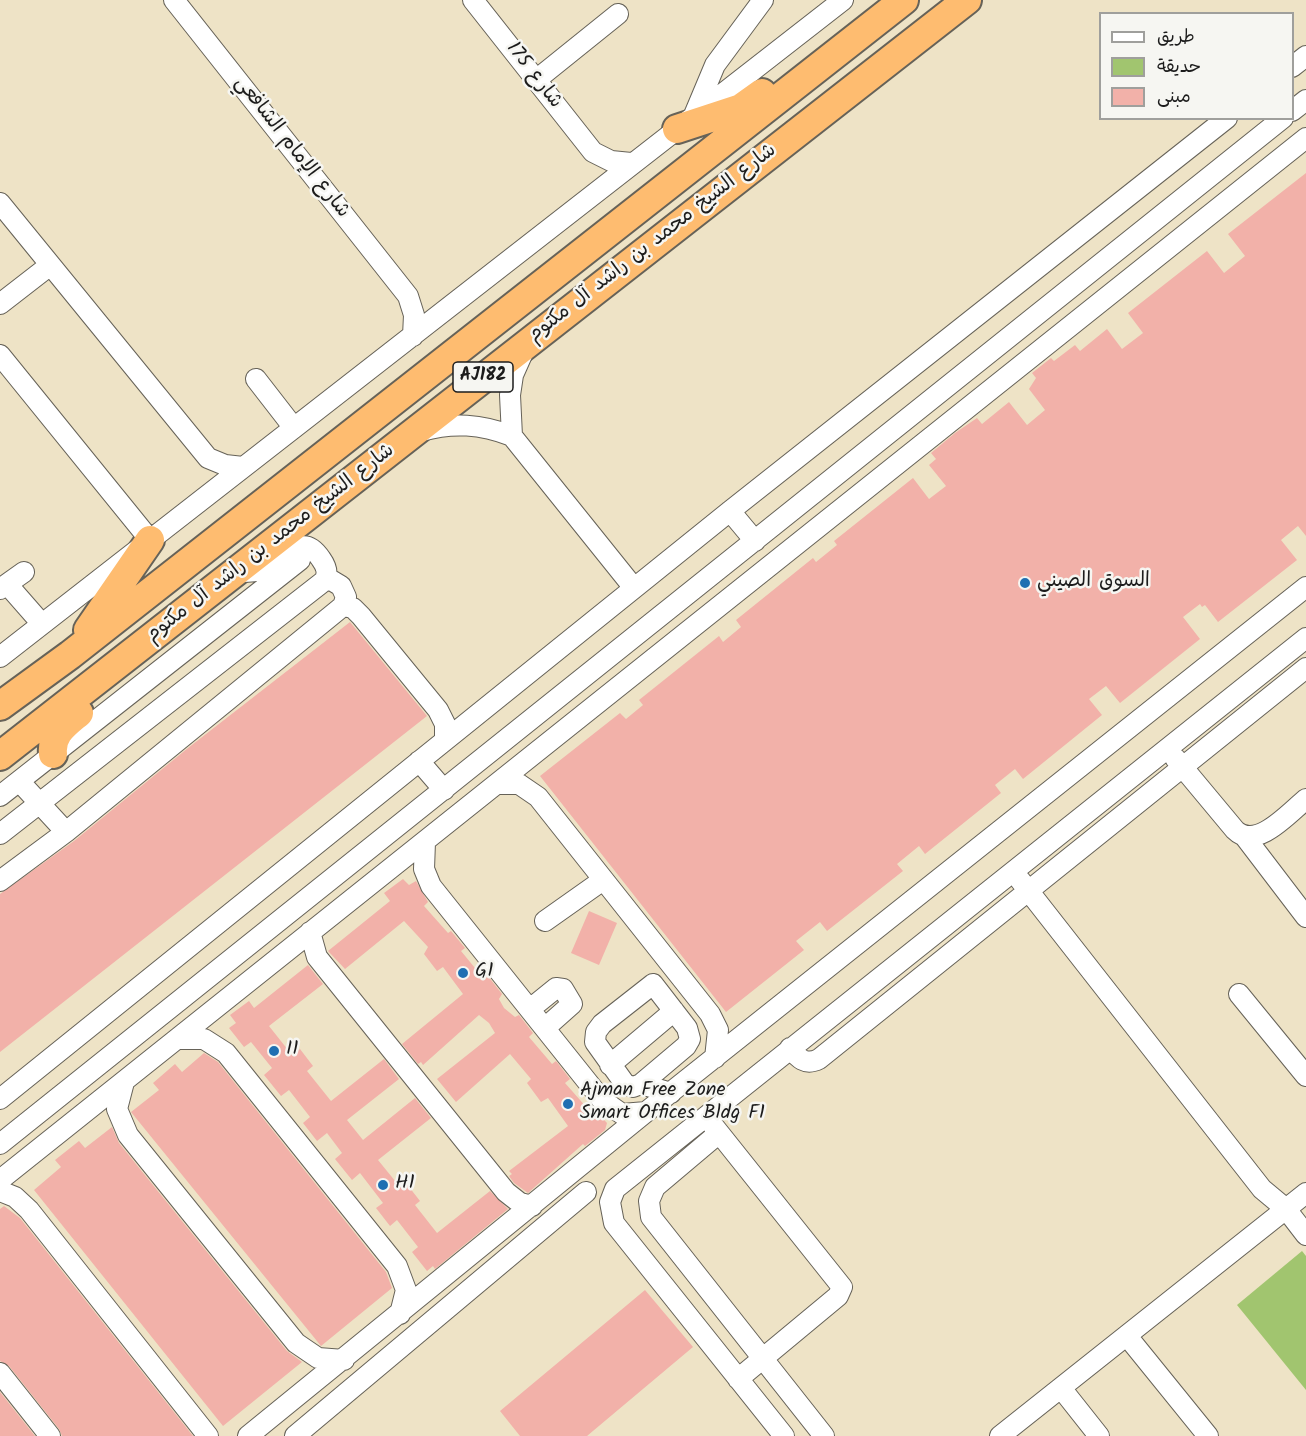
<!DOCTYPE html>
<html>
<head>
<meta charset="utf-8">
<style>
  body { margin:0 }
  #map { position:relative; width:1306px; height:1436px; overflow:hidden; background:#eee3c6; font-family:Kalam,"Playpen Sans Arabic",sans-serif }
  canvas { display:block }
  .legend { position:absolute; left:1099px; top:12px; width:195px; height:108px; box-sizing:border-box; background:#f6f6f2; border:2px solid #9f9f9c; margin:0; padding:8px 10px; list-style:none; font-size:18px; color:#1c1c1c }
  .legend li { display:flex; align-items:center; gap:12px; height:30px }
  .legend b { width:30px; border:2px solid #9f9f9c }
</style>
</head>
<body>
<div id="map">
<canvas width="1306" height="1436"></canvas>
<ul class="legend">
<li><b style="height:8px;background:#fff"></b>طريق</li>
<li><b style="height:16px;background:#a1c56f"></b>حديقة</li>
<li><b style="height:16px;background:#f2b1a9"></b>مبنى</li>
</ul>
</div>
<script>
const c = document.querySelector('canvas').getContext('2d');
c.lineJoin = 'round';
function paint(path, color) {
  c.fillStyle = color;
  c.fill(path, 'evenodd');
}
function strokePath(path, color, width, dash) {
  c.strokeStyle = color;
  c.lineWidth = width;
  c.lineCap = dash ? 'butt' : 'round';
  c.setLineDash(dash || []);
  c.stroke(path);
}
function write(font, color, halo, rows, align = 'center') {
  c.font = font + ' Kalam,"Playpen Sans Arabic",sans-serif';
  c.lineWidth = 5;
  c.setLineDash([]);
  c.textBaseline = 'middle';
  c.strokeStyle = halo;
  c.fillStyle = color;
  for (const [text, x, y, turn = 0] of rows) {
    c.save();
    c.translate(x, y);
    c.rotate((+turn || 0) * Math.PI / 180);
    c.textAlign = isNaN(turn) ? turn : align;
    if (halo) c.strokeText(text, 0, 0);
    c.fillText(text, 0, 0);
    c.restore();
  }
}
const green = new Path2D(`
  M1302 1251 1306 1256V1390L1237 1305Z`);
const building = new Path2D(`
  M1306 173V536L1298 526 1281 540 1297 560 1218 622 1205 605 1202 607 1200 604 1183 617 1200 639 1120 703 1106 686 1089 699 1102 715 1023 779 1015 769 995 785 1001 793 925 854 919 846 897 864 903 871 827 931 820 922 796 941 804 950 726 1012 540 776 620 713 626 719 643 705 639 700 719 636 723 642 741 627 736 620 813 558 816 562 837 545 834 541 913 478 929 499 946 486 929 465 936 459 931 453 955 433 977 418 982 424 1009 402 1027 425 1045 410 1029 389 1036 378 1032 373 1051 358 1054 361 1075 345 1080 351 1107 329 1122 349 1143 333 1128 313 1207 251 1224 273 1245 256 1228 234Z
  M350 622 427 716 0 1052V894L74 841 188 748Z
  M403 879 409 885 416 881 428 902 424 906 448 933 451 931 465 948 461 951 484 979 488 976 502 994 499 999 504 1008 515 1017 519 1015 533 1033 529 1037 552 1064 556 1061 570 1079 565 1083 588 1109 592 1107 607 1123 605 1130 585 1146 583 1144 528 1193 514 1183 509 1176 512 1174 509 1171 568 1126 548 1098 541 1102 527 1083 531 1079 510 1054 456 1102 437 1079 495 1033 489 1023 479 1015 423 1065 421 1062 418 1064 402 1044 463 994 443 967 437 971 424 954 428 947 404 921 345 969 328 951 390 901 384 893Z
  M589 911 617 923 599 965 571 953Z
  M308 965 323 984 269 1026 292 1055 300 1049 313 1066 307 1071 331 1101 384 1059 399 1079 347 1120 363 1140 415 1098 431 1118 378 1160 400 1187 406 1183 420 1201 415 1205 437 1233 490 1191 508 1209 435 1269 433 1266 427 1271 412 1252 418 1247 397 1220 390 1226 376 1208 383 1203 360 1173 352 1180 335 1159 342 1153 327 1133 317 1141 303 1123 310 1117 289 1090 281 1096 264 1075 272 1068 251 1042 244 1047 229 1028 236 1023 230 1015 249 1001 254 1008Z
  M204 1053 218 1062 386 1272 392 1288 321 1346 131 1112 159 1090 153 1083 175 1064 182 1072Z
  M112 1127 119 1143 287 1351 302 1362 223 1426 34 1190 61 1167 55 1160 79 1141 85 1148Z
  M4 1206 20 1218 193 1436H62L59 1429 9 1366 0 1361V1209Z
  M645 1290 693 1347 587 1436H520L500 1411Z
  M0 1392 35 1436H0Z`);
const minor = new Path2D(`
  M174 0 408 296 414 315 413 336
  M473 0 593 152 611 161 631 163
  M1292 67 1306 56
  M536 80 618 14
  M1292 111 1306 100
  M694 115 715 65 763 0
  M0 203 208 458 225 465 243 467
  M0 304 49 266
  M525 348 513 375 510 395 512 436 634 588
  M0 355 150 540
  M256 379 294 428
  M421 431C453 422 481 424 512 436
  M730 511 755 541
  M7 584 42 624
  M0 589 24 572
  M343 606 353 608 361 616 438 710 445 724V740
  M0 657 843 0
  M1175 758 1235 830C1256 851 1289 813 1306 799
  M419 761 444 790
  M19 781 66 832
  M497 784H519L538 797 710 1014 718 1030 715 1058
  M0 796 300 560
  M0 834 324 581C329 573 326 566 321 559 302 530 288 558 267 567 258 572 249 572 239 572
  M1245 837 1306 917
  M425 842 424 869 431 886 602 1100 622 1114 646 1112
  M1020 880 1262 1189 1286 1209 1306 1235
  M0 881 66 832 343 606 346 597 341 586 331 580 324 581
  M545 921 603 880
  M310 932 317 957 506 1192 520 1203 532 1206
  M1239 994 1306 1076
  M530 1009 556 988 563 989 572 1004 545 1028
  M178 1039H204L226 1053 397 1266 406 1290 400 1314
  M790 1048C798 1058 805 1066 819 1059L1306 668
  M610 1065 674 1011
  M124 1082 117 1109 128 1135 296 1343 318 1358 344 1360
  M641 1084 686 1046 690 1039 687 1028 653 984 602 1024 596 1032 595 1042 625 1084 633 1087 641 1084 671 1093
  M0 1099 730 511 1227 118
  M712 1124 842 1287 838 1296 738 1379
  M719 1133 655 1187 649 1201 651 1217 824 1436
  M0 1144 1283 118
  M0 1180 1306 138
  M0 1191 15 1197 29 1210 208 1436
  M1127 1336 1208 1436
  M0 1373 50 1436
  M1061 1388 1099 1436
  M248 1436 646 1112 1306 587
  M295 1436 586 1192
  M784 1436 614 1223 610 1202 615 1189 1306 638
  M1000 1436 1306 1193`);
const highway = new Path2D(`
  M677 129 741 108 762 93
  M88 630 150 540
  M0 706 70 655 904 0
  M53 754C51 734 65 725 79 713
  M0 756 967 0`);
const markers = [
  [1025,583,6,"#1f6fb2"],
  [463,973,6,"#1f6fb2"],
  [274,1051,6,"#1f6fb2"],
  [568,1104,6,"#1f6fb2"],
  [383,1185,6,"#1f6fb2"]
];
const shields = [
  [483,377,60]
];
const shieldNames = [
  ["AJ182",483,377]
];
const streetNames = [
  ["شارع 175",533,76,52],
  ["شارع الإمام الشافعي",291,148,52],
  ["شارع الشيخ محمد بن راشد آل مكتوم",653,244,-38],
  ["شارع الشيخ محمد بن راشد آل مكتوم",271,544,-38]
];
const poiNames = [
  ["السوق الصيني",1037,583],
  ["G1",475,973],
  ["I1",286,1051],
  ["Ajman Free Zone",580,1092],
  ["Smart Offices Bldg F1",580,1115],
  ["H1",395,1185]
];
paint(green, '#a1c56f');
paint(building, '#f2b1a9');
strokePath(minor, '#666258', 22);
strokePath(highway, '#666258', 32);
strokePath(minor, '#fff', 20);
strokePath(highway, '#febc70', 28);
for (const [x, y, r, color] of markers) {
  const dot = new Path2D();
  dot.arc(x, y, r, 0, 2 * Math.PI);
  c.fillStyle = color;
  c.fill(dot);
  strokePath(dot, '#f6f6f2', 2);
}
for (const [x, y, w] of shields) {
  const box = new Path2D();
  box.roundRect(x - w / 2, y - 15, w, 30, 4.5);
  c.fillStyle = '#f6f6f2';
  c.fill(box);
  strokePath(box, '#1c1c1c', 1.5);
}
write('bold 18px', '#1c1c1c', null, shieldNames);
write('20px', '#1c1c1c', '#f6f6f2', streetNames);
write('20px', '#1c1c1c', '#f6f6f2', poiNames, 'left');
</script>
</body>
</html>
